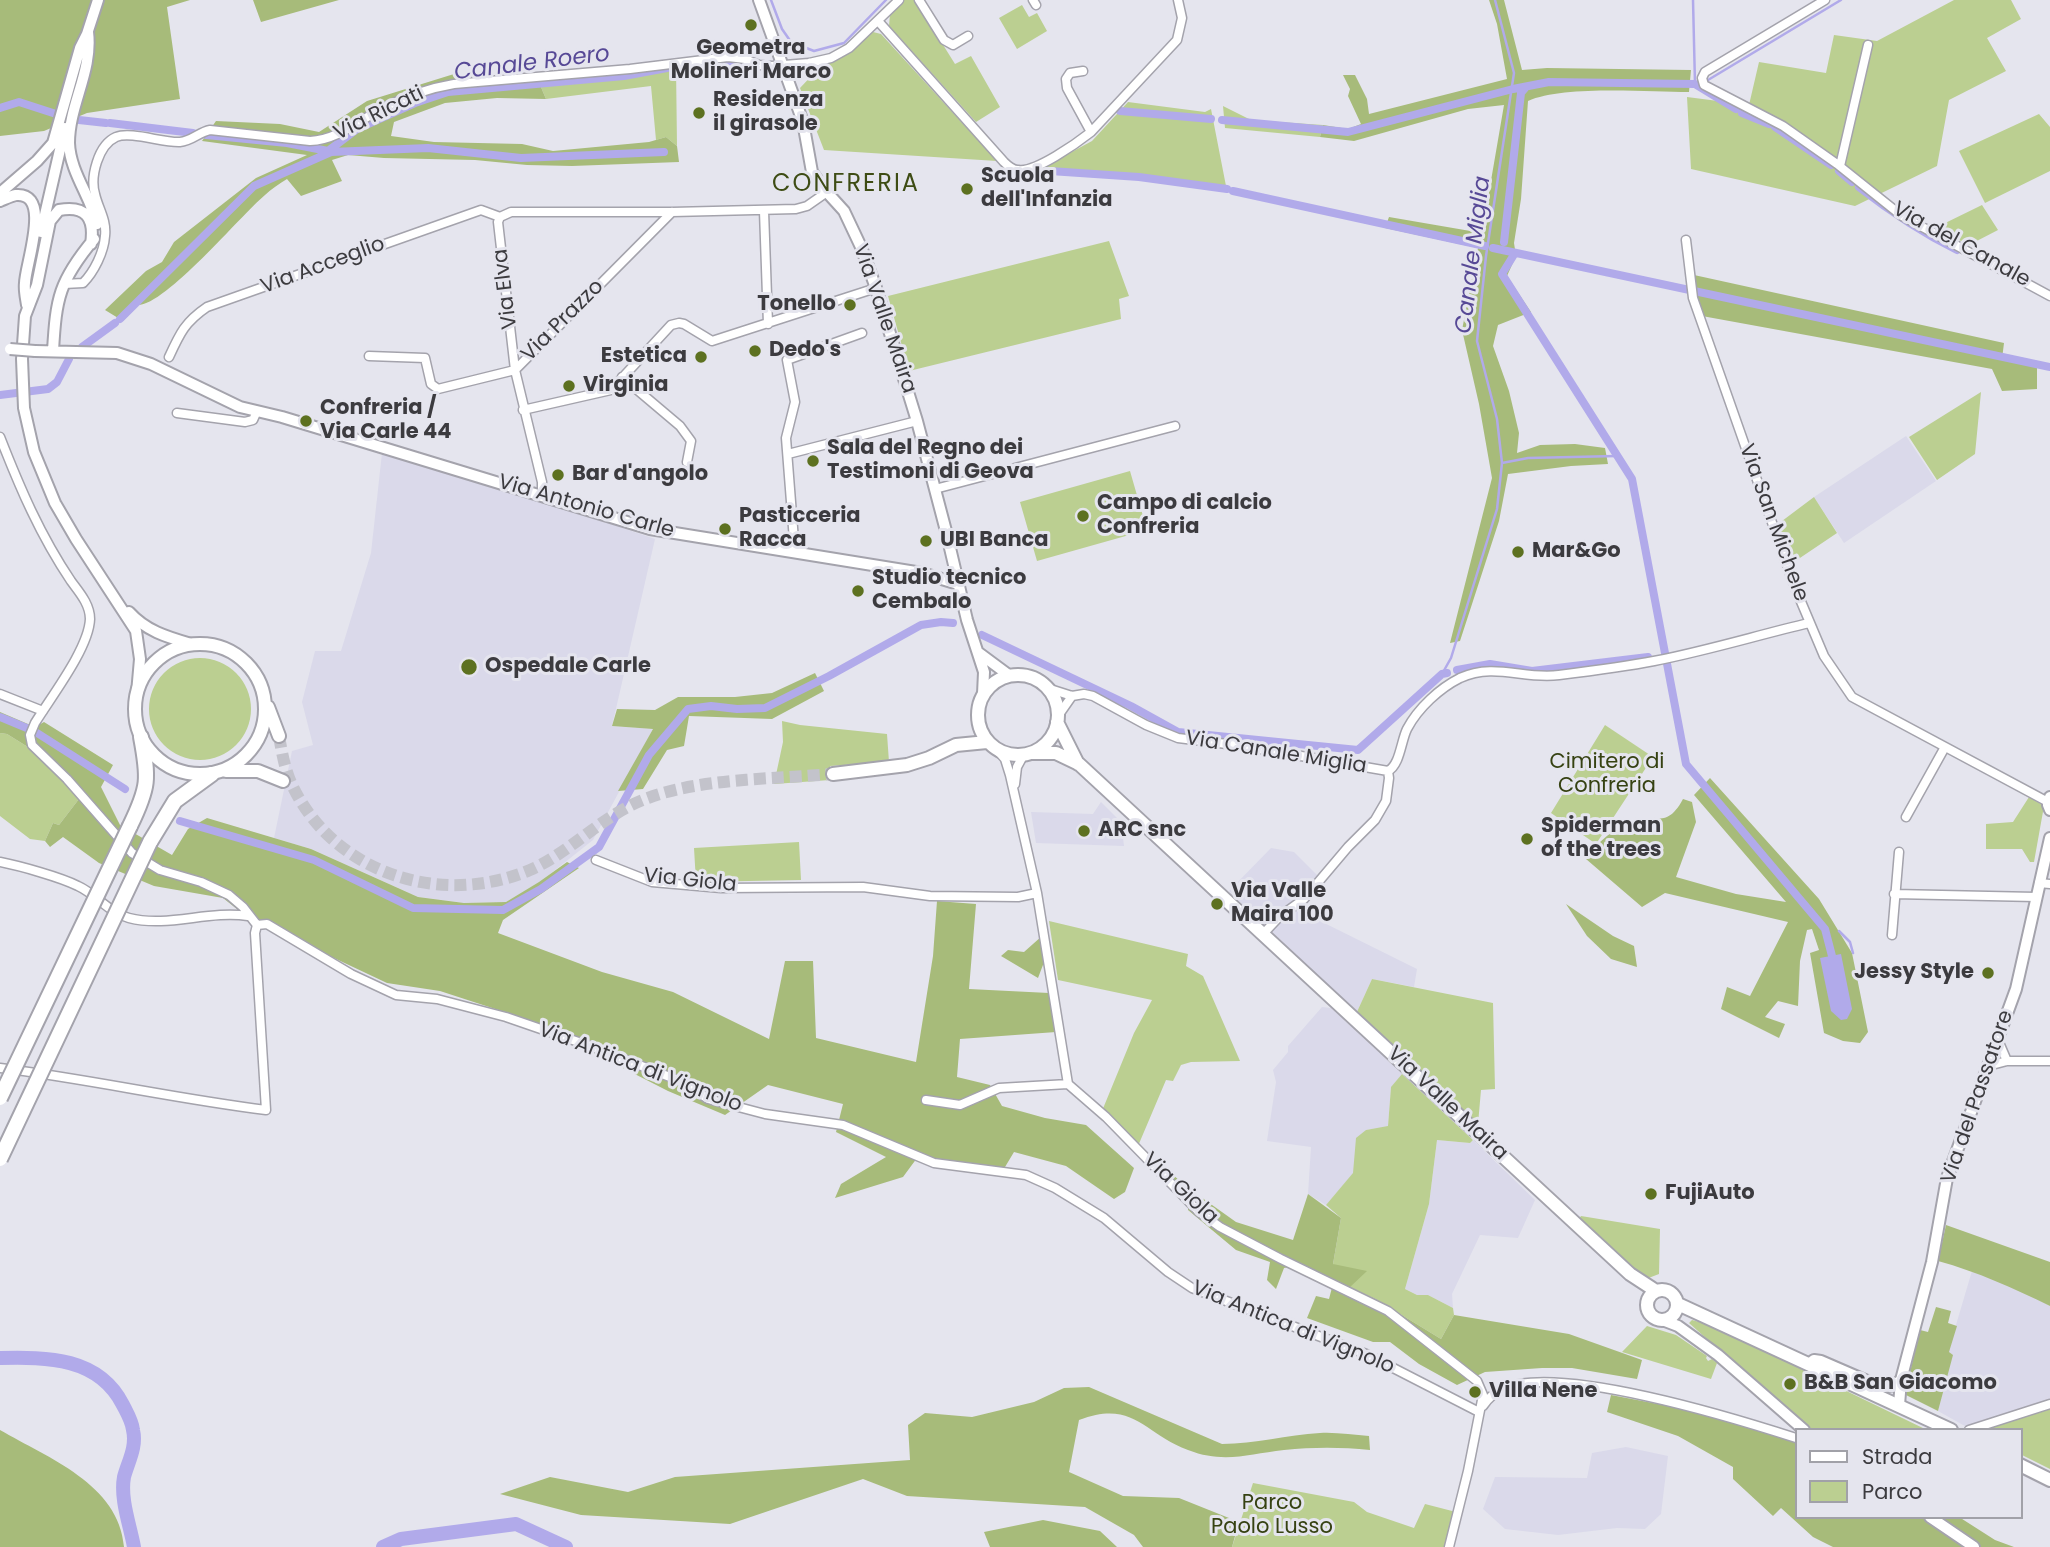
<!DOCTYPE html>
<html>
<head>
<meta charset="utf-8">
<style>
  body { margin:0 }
  #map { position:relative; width:2050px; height:1547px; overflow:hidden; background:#e5e5ee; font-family:Poppins,sans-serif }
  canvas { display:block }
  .legend { position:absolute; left:1795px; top:1428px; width:228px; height:91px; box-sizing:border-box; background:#e5e5ee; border:2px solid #a1a1a8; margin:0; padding:9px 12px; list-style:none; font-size:21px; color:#3c3b3f }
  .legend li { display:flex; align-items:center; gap:14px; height:35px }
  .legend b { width:35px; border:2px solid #a1a1a8 }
</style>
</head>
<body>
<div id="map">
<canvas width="2050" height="1547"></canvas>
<ul class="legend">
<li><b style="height:9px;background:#fff"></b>Strada</li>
<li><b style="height:19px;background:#bbcf91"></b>Parco</li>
</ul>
</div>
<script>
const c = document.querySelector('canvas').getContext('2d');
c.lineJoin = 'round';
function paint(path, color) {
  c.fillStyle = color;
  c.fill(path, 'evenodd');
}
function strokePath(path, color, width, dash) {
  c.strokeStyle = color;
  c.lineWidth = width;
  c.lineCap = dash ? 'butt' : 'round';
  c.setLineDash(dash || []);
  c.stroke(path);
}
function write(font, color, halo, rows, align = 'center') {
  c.font = font + ' Poppins,sans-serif';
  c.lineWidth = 6;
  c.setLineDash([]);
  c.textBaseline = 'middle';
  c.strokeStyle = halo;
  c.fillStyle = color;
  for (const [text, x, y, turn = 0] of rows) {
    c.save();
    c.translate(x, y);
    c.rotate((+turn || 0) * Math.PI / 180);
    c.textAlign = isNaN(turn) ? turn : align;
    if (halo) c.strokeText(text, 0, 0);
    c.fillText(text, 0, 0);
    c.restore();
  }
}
const built = new Path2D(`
  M1906 436 1936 481 1844 543 1814 497Z
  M382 453 558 506 655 539 612 726 653 729 593 840 540 882 506 902 464 903 418 897 311 849 274 838 292 751 313 745 302 702 315 651H341L371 553Z
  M1101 802 1121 822 1124 846 1036 843 1031 812 1093 814Z
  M1271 848 1294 852 1318 876 1265 927 1229 891Z
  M1294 908 1417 969 1414 987 1372 979 1356 1014 1268 928Z
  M1322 1007 1331 1008 1402 1074 1391 1088 1388 1127 1366 1130 1354 1173 1326 1205 1308 1194 1311 1147 1267 1141 1276 1082 1273 1070 1288 1052V1046Z
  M1437 1140 1470 1143 1473 1140 1535 1200 1518 1238 1480 1235 1452 1294 1453 1308 1428 1295H1417L1405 1289 1429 1204Z
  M1972 1271 2021 1290 2050 1306V1409L1983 1430H1972L1938 1411 1952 1355 1948 1352Z
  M1626 1447 1668 1456 1661 1514 1645 1529 1617 1528 1558 1535 1505 1529 1483 1509 1495 1477 1587 1478 1592 1453Z`);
const green = new Path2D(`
  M904 0H915L955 64 971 56 1000 107 976 122 889 26 890 14Z
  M1954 0H2011L2021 19 1987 38 2006 71 1949 100 1937 166 1855 206 1691 169 1687 97 1749 105 1759 62 1826 73 1834 35 1877 41Z
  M1022 5 1029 17 1037 13 1047 31 1017 49 999 18Z
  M873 32 881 34 997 161 824 150 800 88 818 69 849 53Z
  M676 66 677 146 666 137 656 140 651 86 546 99 538 80Z
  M1128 102 1205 112 1211 109 1226 186 1044 167 1092 141Z
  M1223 106 1251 120 1323 125 1320 137 1225 128Z
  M2039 114 2050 127V171L1985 203 1959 151Z
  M1982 205 1998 230 1969 245 1935 228Z
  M1109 241 1129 296 1119 299 1121 319 909 371 888 296Z
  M1981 392 1975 454 1937 480 1909 437Z
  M1130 471 1147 530 1037 561 1020 502Z
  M1814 497 1837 533 1791 564 1778 524Z
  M149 709a51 51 0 1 1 102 0a51 51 0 1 1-102 0Z
  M782 721 800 725 887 734 889 762 830 766V780L774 784 783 742Z
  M1605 725 1653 757 1596 844 1551 813Z
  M0 733 7 734 52 762 82 795 59 825 53 823 45 841 30 839 0 816Z
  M2029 797 2044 806 2034 862H2030L2022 849H1986V824L2013 822Z
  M799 842 801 880 696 882 694 848Z
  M1049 921 1188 954 1186 966 1203 976 1240 1061 1191 1062 1181 1065 1173 1081 1166 1080 1138 1146 1102 1111 1134 1033 1152 1000 1058 980Z
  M1372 979 1493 1003 1495 1089 1481 1090 1478 1124 1356 1014Z
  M1402 1074 1473 1140 1470 1143 1437 1140 1429 1204 1405 1289 1417 1295H1428L1453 1308 1454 1315 1441 1339 1374 1298 1349 1288 1333 1264 1341 1218 1326 1205 1353 1173 1356 1138 1366 1130 1388 1126 1391 1087Z
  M1581 1216 1660 1229 1659 1274 1646 1279 1579 1219Z
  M1692 1320 1710 1325 1927 1430H1813L1782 1406 1689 1323Z
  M1647 1326 1676 1335 1707 1356 1706 1358 1708 1361 1712 1359 1717 1363 1711 1379 1622 1352Z
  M2050 1409V1469L2020 1454V1430H1983Z
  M1253 1483 1354 1502 1367 1512 1414 1528 1425 1504 1456 1512 1453 1547H1232Z`);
const forest = new Path2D(`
  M0 0H190L167 7 180 99 87 113 44 131 0 136Z
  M253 0H339L261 22Z
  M1489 0H1504L1522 70 1547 68 1691 70 1689 92C1648 92 1563 85 1528 101L1521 199 1514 243 1516 256 1507 276 1531 312 1498 325 1493 346 1509 391 1519 433 1517 453 1540 445 1575 444 1605 448 1608 464 1571 466 1508 474 1499 521 1460 641 1450 643 1492 478 1479 404 1462 330 1478 248 1385 228 1389 217 1482 233 1504 105 1468 109 1354 141 1320 137 1323 125 1348 129 1361 124 1348 96 1350 89 1343 75H1355L1367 99 1369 114 1507 79 1497 24Z
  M454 74 538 80 546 99 497 98 445 103 394 122 391 136 434 142 522 144 553 151 649 142 666 137 677 146 679 162 572 166 527 165 475 160 384 158 348 155 332 160 342 181 301 196 287 179C279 184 271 189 265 195 240 216 166 305 138 305L123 321 105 310 146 271 162 262 174 242 256 178 307 155 202 141 216 121 280 124 319 132 367 101Z
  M1694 275 2004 343 2002 359 2037 365V389L2002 391 1992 369 1702 316 1695 299Z
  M815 673 824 691 772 719 689 716 684 746 667 750 643 789 618 791 653 729 612 726 617 709 655 710 678 697H735L772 693Z
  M0 712 35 727 44 722 113 765 101 787 120 825 172 855 188 829 207 818 311 849 418 897 464 903 506 902 539 882 567 862 579 868 503 920 498 933 602 972 673 992 769 1039 785 961H813L816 1038 916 1062 933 956 937 901 976 904 969 989 1049 993 1056 1032 960 1039 957 1077 990 1085 1002 1106 1045 1118 1086 1125 1134 1168 1125 1192 1114 1199 1066 1166 1014 1152 1005 1167H971L917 1158 903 1177 835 1198 841 1184 886 1157 836 1132 843 1104 768 1085 725 1115 668 1091 529 1020 440 991 387 983 247 917 223 898 154 886 99 863 63 837 50 847 45 841 53 823 59 825 82 795 52 762 7 734 0 733Z
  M1710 778 1819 899 1852 953 1868 1032 1860 1043 1843 1041 1824 1033 1810 953 1819 950 1812 929 1807 930 1800 961 1798 1006 1778 1001 1765 1017 1785 1024 1779 1038 1721 1009 1727 987 1750 996 1788 922 1665 893 1642 907 1586 859C1597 843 1613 828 1632 821 1656 814 1667 829 1683 799L1692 802 1696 822 1676 877 1736 894 1786 902 1694 795Z
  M1566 904 1613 936 1634 946 1637 967 1611 959 1587 936Z
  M1042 936 1046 957 1038 978 1001 956 1008 950 1024 952Z
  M1138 1146 1191 1190 1236 1222 1293 1240 1308 1194 1341 1218 1333 1264 1367 1271 1349 1288 1374 1298 1441 1339 1454 1315 1569 1334 1642 1360 1637 1379 1572 1368H1542L1485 1372 1457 1385 1419 1364 1390 1342H1373L1307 1318 1316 1296 1329 1299 1334 1280 1301 1264 1284 1268 1276 1289 1267 1280 1270 1262 1236 1250 1188 1210V1199Z
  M1946 1225 2050 1262V1306C2013 1288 1978 1272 1938 1261Z
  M1936 1307 1951 1311 1948 1323 1957 1326 1949 1352 1953 1355 1938 1411 1906 1395V1389L1920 1330 1928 1332Z
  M1089 1387 1222 1444C1255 1444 1287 1435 1320 1433 1336 1432 1353 1435 1369 1436L1370 1450C1341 1447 1313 1447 1284 1450 1248 1454 1224 1464 1188 1450 1144 1434 1134 1399 1079 1420L1069 1472 1123 1496 1179 1498 1239 1522 1232 1547H1143L1134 1535 1085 1507 907 1496 863 1479 730 1524 581 1515 500 1494 550 1477 628 1492 675 1477 910 1460 908 1425 925 1413 972 1417 1034 1402 1064 1388Z
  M1611 1395 1700 1412 1796 1442V1517H1959L1995 1540 2014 1547H1833L1813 1537 1781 1508 1773 1516 1733 1479V1467L1678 1436 1607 1412Z
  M0 1430C48 1458 119 1484 124 1547H0Z
  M1043 1520 1100 1531 1117 1547H990L984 1532Z`);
const water = new Path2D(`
  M1841 954 1852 1009 1847 1019 1841 1020 1831 1011 1820 958Z`);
const stream = new Path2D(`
  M771 0 782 29 791 42 814 51 844 43 886 0
  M1693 0 1695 84
  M1708 80 1841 0
  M1502 463 1528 458 1617 456
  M1442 674 1451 658 1497 509 1502 463 1497 419 1477 341 1486 256 1514 73 1495 0
  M1839 931 1850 942 1853 953`);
const canal = new Path2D(`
  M720 63 746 64
  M674 67 712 63
  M0 108 19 102 56 114
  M1120 111 1211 119
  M1742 113 1769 124
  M79 120 106 123
  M1222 120 1348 132 1513 89 1549 82 1695 84 1736 109
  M110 123 193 133
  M1775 127 1831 165
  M206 135 287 143 328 151 357 129 415 103 448 92 624 76 667 68
  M1050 171 1139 177 1227 189
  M1839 171 1852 182
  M1859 187C1891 212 1921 232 1957 250
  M1233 191 1485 246
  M1504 242 1521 93 1526 87
  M1493 248 2050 367
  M1515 253 1502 274 1632 479 1686 764 1825 929 1832 956
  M120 319 254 186 331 152 428 148 521 158 664 152
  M82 347 115 323
  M0 395 48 389 57 382 69 359
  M982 635 1131 706 1178 732 1358 750 1442 674 1447 673
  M1457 670 1490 664 1532 671 1648 657
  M0 717 34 731 125 789
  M180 821 314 860 413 908 503 910 541 889 599 847 649 755 688 709 711 706 737 709 765 708 829 676 921 625 941 622 953 623`);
const river = new Path2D(`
  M0 1358C47 1357 99 1357 123 1405 127 1413 132 1421 133 1430 137 1447 128 1462 124 1477 120 1499 130 1525 134 1547
  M383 1547 401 1539 516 1524 566 1547`);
const primaryTunnel = new Path2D(`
  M279 736C282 753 285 771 293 787 336 875 443 907 530 870 573 851 603 814 648 798 701 778 776 779 833 774`);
const street = new Path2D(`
  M919 0 944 40 953 45 968 36
  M1033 0 1036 5
  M1825 0 1705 72 1702 78 1704 85 1783 126 1837 164 1902 216 2050 296
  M878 21 1004 162C1008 166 1012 170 1018 170 1035 173 1077 143 1091 132L1177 40 1182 18 1178 0
  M1083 71 1070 73 1066 79 1067 88 1091 132
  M786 75 797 72 809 63
  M1840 166 1868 45
  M764 211 768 324
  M1686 240 1693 298 1794 585 1824 656 1852 697 2048 802
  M64 284 83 283C94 272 104 252 105 236 107 220 98 208 95 194 90 177 98 145 116 137 131 131 163 143 180 142 192 141 199 132 210 130L310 141C338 140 361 119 385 107 407 96 430 88 454 84L630 69 728 57 745 59 759 65 772 66 809 63 831 58 849 48 899 0
  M369 356 425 358 431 384 438 389 515 370 672 212
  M169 357C180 333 185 322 207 307L481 210 500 217
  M622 377 680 426 691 441 687 462
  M523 410 611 390 671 325 679 323 684 324 712 341 876 288
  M177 413 245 422 253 420 257 411
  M0 437C20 488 40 535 71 581 79 592 90 604 90 619 89 648 51 697 35 723L30 735 32 745 67 779 132 853 160 870 201 882 229 895 243 907 257 925
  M788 454 917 421
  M935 489 1175 426
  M542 495V482L515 370 498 222 500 217 511 212H672L796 209 807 206 827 192
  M795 553 786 438 795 402 787 360 862 333
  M1047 688 1072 696 1084 694 1093 696 1146 725 1178 738 1243 746 1388 771
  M0 694 43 711
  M1058 716 1072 696
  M998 751 1005 759 1010 775 1037 893 1068 1084 1106 1117 1199 1212 1220 1227 1281 1259 1388 1311 1477 1381 1483 1395 1468 1471 1449 1547
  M1388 771C1400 765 1401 741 1407 729 1418 708 1440 688 1460 678 1495 662 1524 680 1559 675 1591 671 1623 667 1654 661 1706 651 1758 635 1809 623
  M1015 784 1017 767 1023 756
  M1906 817 1945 747
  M596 860 652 882 721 888 863 887 930 896 1018 897 1037 893
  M0 862C20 866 60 877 78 886 96 894 109 913 129 918 168 928 208 910 248 916
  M2039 883 2050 884
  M1894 894 2036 897
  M257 925 267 924 351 974 396 995 437 999 506 1017 593 1047 680 1081 708 1099 765 1114 843 1125 934 1163 1026 1175 1055 1188 1104 1218 1168 1272 1192 1288 1366 1354 1479 1412
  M1263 934 1279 917 1304 899 1348 847 1375 820 1386 801 1389 778 1388 771
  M1892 935 1899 852
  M1998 1040 2007 1061
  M1988 1066 2007 1061H2050
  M0 1068C89 1079 177 1099 266 1110L255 933 257 925
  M926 1100 960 1105 999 1088 1068 1084
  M1483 1406C1488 1398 1494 1393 1503 1389 1557 1363 1737 1419 1796 1438
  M1969 1430 2050 1404`);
const secondary = new Path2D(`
  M759 0 803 122 812 172 824 189 844 211 861 247 876 288 917 421 946 531 967 620 984 672 983 694
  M88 32C93 71 69 105 69 143 70 172 91 197 97 224
  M86 37 98 0
  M0 193 37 161 53 143 80 48 88 32
  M0 201C5 199 11 196 16 195 53 192 25 265 25 283 24 290 26 298 27 305
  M41 232 65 128
  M91 244C95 218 86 205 59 210L50 221 37 285 25 316 22 359 24 408 34 452 55 503 76 539 136 631 140 659 137 693
  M35 351 117 353 151 364 240 407 282 417 650 529 922 573 958 584
  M53 351C56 298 59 281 94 239
  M129 612C146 631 167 637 191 644
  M979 653 1010 676
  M2050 797 2048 805 2050 810
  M1665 1321 1678 1326 1718 1355 1804 1430
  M1809 1364 1814 1360 1821 1361 1881 1387 1894 1385 1901 1380
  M1899 1405 1901 1380 1932 1262 1947 1178 2016 989 2050 838
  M1930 1517 1974 1547`);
const primary = new Path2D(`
  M135 709a65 65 0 1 1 130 0a65 65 0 1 1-130 0Z
  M978 715a40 40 0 1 1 80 0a40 40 0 1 1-80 0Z
  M268 707 279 736
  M1057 722 1078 764
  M1032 753H1056L1079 764 1630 1274 1656 1291
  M226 771H258L283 781
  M833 774 907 765 929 758 956 745 987 742
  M1647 1305a15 15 0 1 1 30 0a15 15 0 1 1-30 0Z
  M1678 1304 1951 1430
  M2020 1465 2050 1480`);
const highway = new Path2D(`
  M130 826C149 787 149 779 141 737
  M150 842 175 801 212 774`);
const secondaryBridge = new Path2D(`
  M10 349 35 351`);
const highwayBridge = new Path2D(`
  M0 1098 130 826
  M0 1159 150 842`);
const markers = [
  [751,25,7,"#5d7120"],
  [699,113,7,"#5d7120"],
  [967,189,7,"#5d7120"],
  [850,305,7,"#5d7120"],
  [755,351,7,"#5d7120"],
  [701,357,7,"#5d7120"],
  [569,386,7,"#5d7120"],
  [306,421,7,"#5d7120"],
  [813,461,7,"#5d7120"],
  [558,475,7,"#5d7120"],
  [1083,516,7,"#5d7120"],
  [725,529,7,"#5d7120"],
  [926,541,7,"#5d7120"],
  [1518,552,7,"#5d7120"],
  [858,591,7,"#5d7120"],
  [469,667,9,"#5d7120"],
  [1084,831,7,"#5d7120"],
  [1527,839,7,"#5d7120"],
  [1217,904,7,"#5d7120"],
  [1988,973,7,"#5d7120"],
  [1651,1194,7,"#5d7120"],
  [1790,1384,7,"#5d7120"],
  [1475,1392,7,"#5d7120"]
];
const poiNames = [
  ["Geometra",751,49,"center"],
  ["Molineri Marco",751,73,"center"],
  ["Residenza",713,101],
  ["il girasole",713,125],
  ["Scuola",981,177],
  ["dell'Infanzia",981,201],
  ["Tonello",836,305,"right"],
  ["Dedo's",769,351],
  ["Estetica",687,357,"right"],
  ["Virginia",583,386],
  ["Confreria /",320,409],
  ["Via Carle 44",320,433],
  ["Sala del Regno dei",827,449],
  ["Testimoni di Geova",827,473],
  ["Bar d'angolo",572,475],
  ["Campo di calcio",1097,504],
  ["Confreria",1097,528],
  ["Pasticceria",739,517],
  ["Racca",739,541],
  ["UBI Banca",940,541],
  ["Mar&Go",1532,552],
  ["Studio tecnico",872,579],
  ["Cembalo",872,603],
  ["Ospedale Carle",485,667],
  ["Spiderman",1541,827],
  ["of the trees",1541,851],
  ["ARC snc",1098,831],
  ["Via Valle",1231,892],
  ["Maira 100",1231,916],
  ["Jessy Style",1974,973,"right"],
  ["FujiAuto",1665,1194],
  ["B&B San Giacomo",1804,1384],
  ["Villa Nene",1489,1392]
];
const streetNames = [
  ["Via Ricati",379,114,-26],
  ["Via del Canale",1961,245,29],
  ["Via Acceglio",323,266,-20],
  ["Via Elva",506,289,-97],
  ["Via Valle Maira",884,319,71],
  ["Via Prazzo",563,321,-45],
  ["Via Antonio Carle",586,507,16],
  ["Via San Michele",1773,523,70],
  ["Via Canale Miglia",1276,753,9],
  ["Via Giola",690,881,6],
  ["Via Antica di Vignolo",640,1068,21],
  ["Via del Passatore",1978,1097,-71],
  ["Via Valle Maira",1447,1104,43],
  ["Via Giola",1180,1189,43],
  ["Via Antica di Vignolo",1293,1328,22]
];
const parkNames = [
  ["Cimitero di",1607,763],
  ["Confreria",1607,787],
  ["Parco",1272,1504],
  ["Paolo Lusso",1272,1528]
];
const waterNames = [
  ["Canale Roero",532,64,-7],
  ["Canale Miglia",1474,255,-83]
];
const quarterNames = [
  ["CONFRERIA",846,185]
];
paint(built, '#dad9ea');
paint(green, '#bbcf91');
paint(forest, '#a7bb7a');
paint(water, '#b1aaea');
strokePath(stream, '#b1aaea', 2.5);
strokePath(canal, '#b1aaea', 8);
strokePath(river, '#b1aaea', 14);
strokePath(primaryTunnel, '#c3c3cb', 12, [12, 6]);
strokePath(street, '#a4a3ac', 11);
strokePath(secondary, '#a4a3ac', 14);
strokePath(primary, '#a4a3ac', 16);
strokePath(highway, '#a4a3ac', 18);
strokePath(street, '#fff', 8);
strokePath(secondary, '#fff', 10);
strokePath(primary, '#fff', 12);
strokePath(highway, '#fff', 14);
strokePath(secondaryBridge, '#a4a3ac', 14, []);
strokePath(highwayBridge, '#a4a3ac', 18, []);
strokePath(secondaryBridge, '#fff', 10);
strokePath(highwayBridge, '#fff', 14);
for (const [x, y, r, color] of markers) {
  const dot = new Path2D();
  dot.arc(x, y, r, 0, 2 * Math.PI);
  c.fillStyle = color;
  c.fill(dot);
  strokePath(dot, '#e5e5ee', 2.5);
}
write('bold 21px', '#3c3b3f', '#e5e5ee', poiNames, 'left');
write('21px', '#3c3b3f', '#e5e5ee', streetNames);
write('21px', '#364212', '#e5e5ee', parkNames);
write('italic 23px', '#574996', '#e5e5ee', waterNames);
c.letterSpacing = '2px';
write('24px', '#3e4c14', '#e5e5ee', quarterNames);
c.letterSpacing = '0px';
</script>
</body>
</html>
